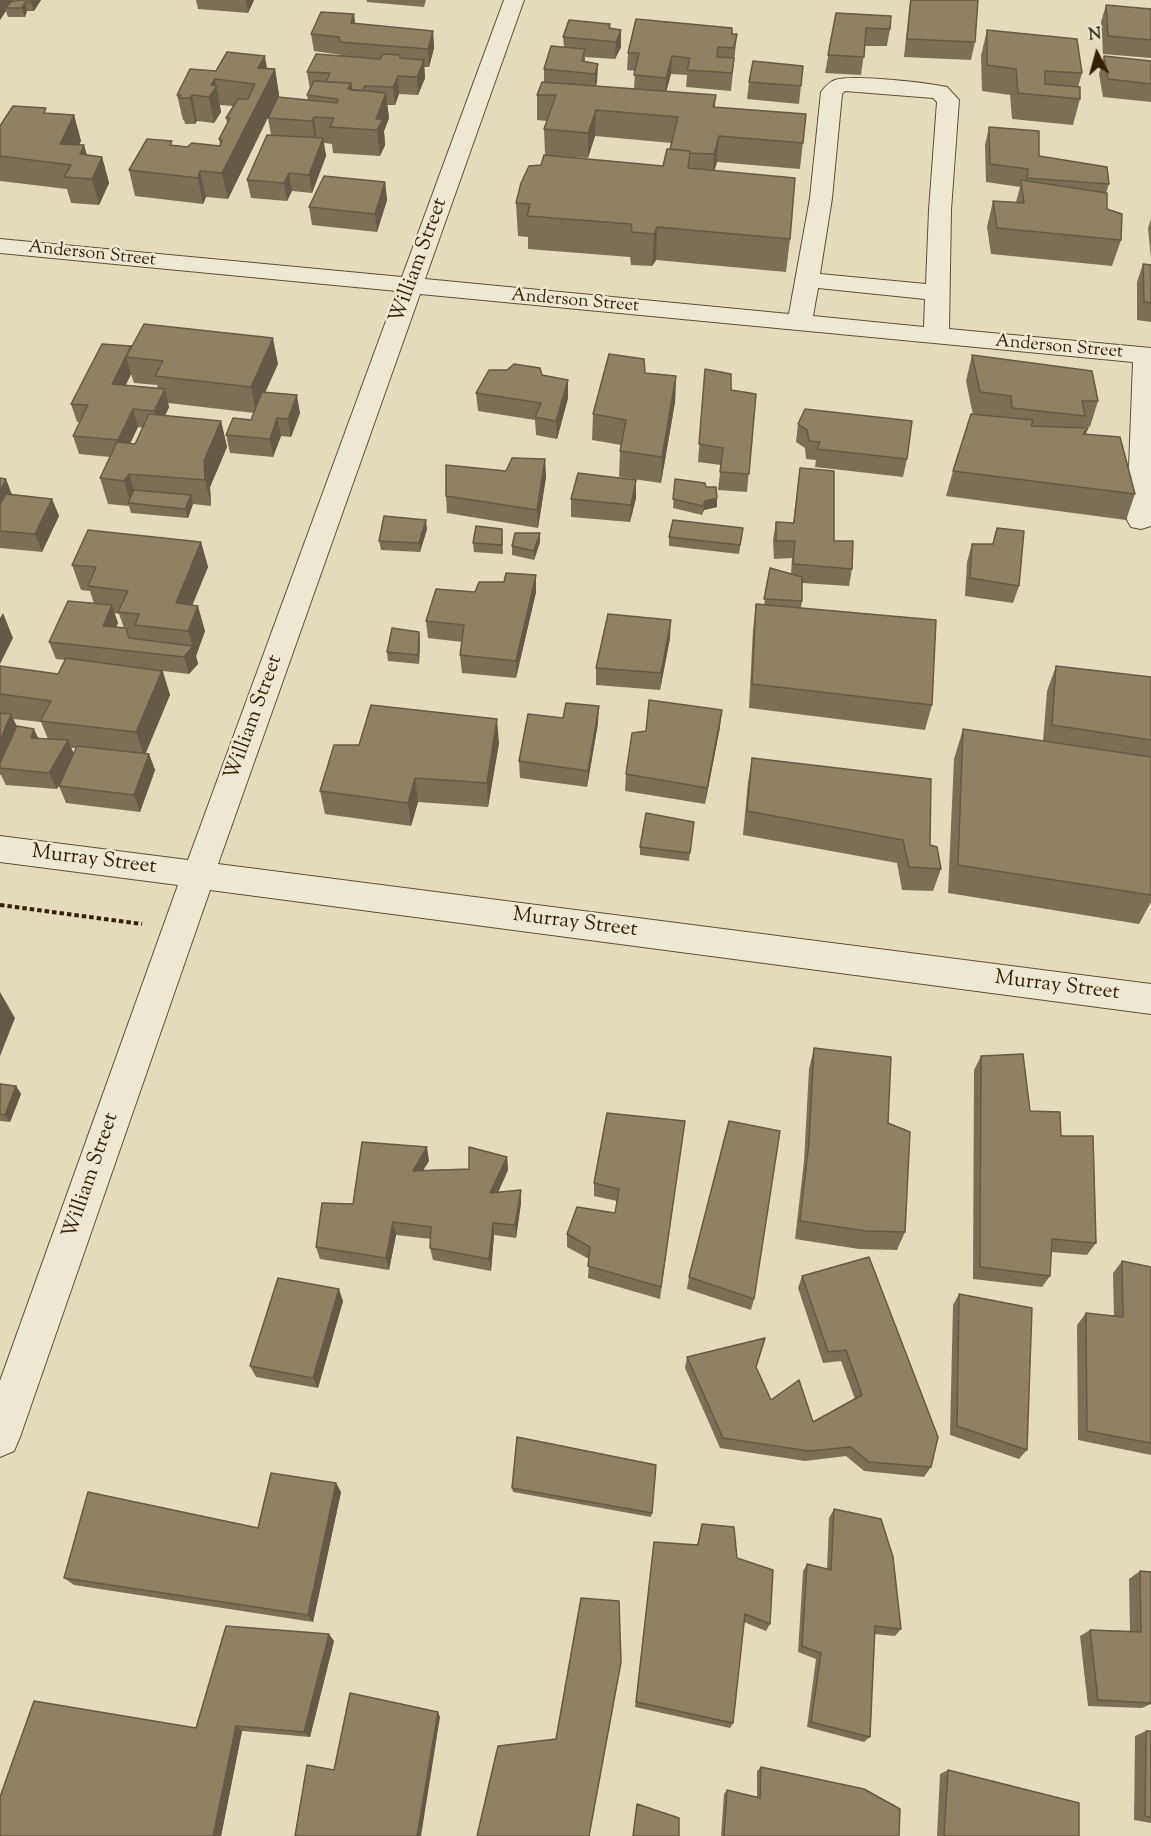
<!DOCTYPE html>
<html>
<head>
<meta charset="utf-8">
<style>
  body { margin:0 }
  #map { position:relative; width:1151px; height:1836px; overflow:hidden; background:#e4dbbd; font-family:"Sorts Mill Goudy",serif }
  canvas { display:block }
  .north { position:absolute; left:1067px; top:24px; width:60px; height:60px; -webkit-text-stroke:4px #ede8d4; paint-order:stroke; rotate:354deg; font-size:16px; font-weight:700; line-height:24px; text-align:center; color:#351f06 }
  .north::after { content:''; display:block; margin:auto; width:21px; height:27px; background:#351f06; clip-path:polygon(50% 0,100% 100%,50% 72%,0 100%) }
</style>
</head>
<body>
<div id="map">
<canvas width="1151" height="1836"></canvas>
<div class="north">N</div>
</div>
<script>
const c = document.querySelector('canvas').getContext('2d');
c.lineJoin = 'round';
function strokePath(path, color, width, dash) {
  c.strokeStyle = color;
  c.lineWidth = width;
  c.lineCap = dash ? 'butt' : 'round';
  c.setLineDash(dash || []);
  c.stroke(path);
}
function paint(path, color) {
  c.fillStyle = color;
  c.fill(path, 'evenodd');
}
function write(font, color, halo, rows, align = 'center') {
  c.font = font + ' "Sorts Mill Goudy",serif';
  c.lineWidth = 5;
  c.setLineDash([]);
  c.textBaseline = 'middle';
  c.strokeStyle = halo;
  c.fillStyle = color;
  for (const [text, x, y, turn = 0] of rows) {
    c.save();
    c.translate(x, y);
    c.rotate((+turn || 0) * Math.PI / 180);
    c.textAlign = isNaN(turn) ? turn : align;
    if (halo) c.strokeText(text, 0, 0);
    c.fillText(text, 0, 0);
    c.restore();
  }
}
const path = new Path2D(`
  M0 905 142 924`);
const minor = new Path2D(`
  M504 0H524L425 279 789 314 810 198 821 92C825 87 829 82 835 80 853 74 927 83 947 87L959 100 951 210 949 329 1151 348V526L1141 529 1131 527 1127 520 1133 362 420 294 218 864 1151 984V1014L210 890 20 1437 14 1451 0 1457V1381L178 885 0 862V836L188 860 397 291 0 253V239L402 277ZM845 91 933 98 937 102 929 210 926 284 820 274 832 198 842 94ZM818 288 925 299 924 327 813 316Z`);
const wall = new Path2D(`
  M0 0 13 1 41 0 34 11H27L25 17H8L6 11 0 20Z
  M196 0H254L248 13 198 9Z
  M367 0H426L424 7 367 2Z
  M910 0H978L975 42 971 60 904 57Z
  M1106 5 1151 9V58L1103 54 1101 22Z
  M836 13 890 29 887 46H865L861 75 825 73Z
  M354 14 355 24 433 31 434 48 429 67H424L425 78 418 95 399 94 395 105H387L389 118 384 131 385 145 380 156 333 153 332 144 324 143 326 156 312 193 292 191 287 201 251 198 247 180 271 135 268 118 275 103 228 199 206 197 203 204 135 196 129 170 173 145 187 147 220 146 219 139 227 123 226 118 233 106 220 105 221 112 214 123 197 121 195 124H185L184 120H183L177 95 216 71 267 69H275L279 95 278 97 308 100 307 95 310 90 307 72 341 56V55L314 51 311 34Z
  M610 28 621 47 615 59 585 57V62L598 64 597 81 596 86 634 89 635 71 627 70 628 53 732 34H737L731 91 686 87 687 75 671 74 666 92 716 95 715 107 806 114 800 169 717 162 714 170 790 239 786 272 656 260 652 266 631 265 630 257 528 249V237L518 236 516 203 541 165 545 155 544 129 547 121 537 120V95L544 83V69L564 47 563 37ZM595 136 672 143 670 149 663 166 557 156 588 158Z
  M987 30 1082 73 1078 87 1080 99 1073 125 1012 119 1010 95 982 91 981 56Z
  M1104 56 1151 61V102L1103 97 1099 74Z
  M803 66 799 104 747 99 749 82Z
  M48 113 74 115 81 141 79 145H84L87 155 102 157 109 183 99 205 71 203 67 189 0 181V156Z
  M989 127 1039 156 1109 184 1106 193 1107 209 1121 240 1112 266 991 254 987 227 993 201 1016 202 1020 187 986 182 985 145Z
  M385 182 387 200 377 232 312 225 309 207Z
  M1151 219V258L1148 228Z
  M1143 264 1151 265V322L1137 320V282Z
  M131 348 278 364 265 392 300 413 291 437 281 436 273 457 230 453 226 435 251 420 254 413 168 403 169 407 165 416 221 421 227 447 210 487 211 506 193 504 188 518 131 513 129 506 108 504 100 478 110 457 79 454 73 436 80 422H77L71 404ZM131 374 134 383 157 385 158 388 126 385ZM138 427 143 428 135 444H130Z
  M972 355 1098 401 1090 427H1082V428H1088L1086 435 1135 494 1126 520 946 496 953 471 973 415 966 381Z
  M705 369 731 390 756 394 747 492 718 490 721 465 698 462Z
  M645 373 676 376 675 402 661 483 619 477 620 451 621 445 592 440 593 414Z
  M542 375 568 380V398L557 439 536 435 535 420 478 411 476 393Z
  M798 424 907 459 903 477 815 467 816 460 806 459 805 448 796 442Z
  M545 459 546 477 538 528 447 513 446 496 506 471Z
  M800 468 834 541 852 569 849 586 802 583V601L801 608 932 705 925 730 749 708 753 629 756 604 764 605 770 568 791 574 792 558 774 559 773 540 776 522 793 523Z
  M0 478 12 494 52 499 59 516 42 552 0 548Z
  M675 479 706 487 717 507 704 510 702 515 673 508Z
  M636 480V498L630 522 571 517V499Z
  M743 528 739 554 669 546V537Z
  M427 529 420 552 381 550 379 541Z
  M502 529 503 554 474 552 473 543Z
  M201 542 208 567 192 605 205 631 196 656 198 664 189 674 163 671 170 695 146 753 149 754 155 770 140 812 66 803 59 786 63 778 57 789 6 785 1 775H0V666L58 674 65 660 56 659 49 642 94 604 90 591 81 590 72 565ZM114 613 119 614 124 628 116 627 118 623ZM13 719 41 722 48 739H38L17 727ZM71 748H76L74 753Z
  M540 542 534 560 512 555V546Z
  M972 544H992L1019 586 1013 603 965 596 967 562Z
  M536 575V592L516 678 462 673 460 655 462 642 428 638 426 621 475 592 504 582Z
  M419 632 420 641 419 664 388 661 387 652Z
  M670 638 660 690 596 685V668Z
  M1056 666 1151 677V902L1139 924 948 893 954 759 963 729 1043 741 1047 691Z
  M563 718 598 723 587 787 520 778 519 761Z
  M720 727 705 804 625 791 626 774Z
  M499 743 488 807 418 802 411 826 325 814 320 791 359 745Z
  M752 758 930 845 941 869 933 891 902 890 897 863 743 835 748 782Z
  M694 822 689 861 640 855V847Z
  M814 1048 905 1232 897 1250 859 1249 795 1239 804 1161 809 1069Z
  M981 1056 1030 1111 1061 1136 1096 1243 1087 1255 1051 1252 1050 1276 1042 1287 973 1279 974 1070Z
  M0 1084 16 1086 21 1094 10 1122 0 1121Z
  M685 1121 660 1299 588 1278 589 1259 567 1247V1234L615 1213 617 1201 594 1196V1183Z
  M507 1157 508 1170 498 1192 521 1203 516 1238 494 1235 491 1271 433 1260 430 1248 431 1239 396 1235 389 1270 320 1259 316 1247 353 1204 429 1161 423 1170 469 1169Z
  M1122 1261 1151 1267V1455L1078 1440 1077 1325 1086 1313 1114 1316 1113 1273Z
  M802 1276 931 1467 924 1477 864 1471 846 1456 805 1461 720 1448 685 1368 687 1357 756 1367 771 1400 813 1422 855 1399 841 1361 823 1363 798 1288Z
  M689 1277 754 1299 751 1310 687 1289Z
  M959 1294 1027 1450 1019 1459 950 1435 953 1305Z
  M343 1301 318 1388 256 1377 250 1366Z
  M336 1483 341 1492 313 1622 74 1585 64 1578 258 1528Z
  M512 1488 652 1513 651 1517 513 1492Z
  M834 1509 901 1629 895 1636 874 1634 870 1737 864 1742 807 1727 816 1659 798 1652 803 1571 807 1564 827 1569 829 1518Z
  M702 1524 737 1558 770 1624 766 1631 744 1622 733 1723 730 1728 635 1707 654 1542 697 1545Z
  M1140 1571 1151 1572V1704L1142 1708 1088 1706 1080 1636 1090 1630 1130 1631 1129 1579Z
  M334 1641 310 1737 242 1731 221 1836H0L196 1728Z
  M1146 1731H1151V1823L1134 1820 1135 1736Z
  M761 1767 899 1836H721L724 1794 727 1790 757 1797V1771Z
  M948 1770 1079 1836H937L940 1774Z`);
const shadedWall = new Path2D(`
  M0 0H14L8 8H5L6 11 0 20Z
  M33 0H41L34 11 31 2Z
  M246 0H254L248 13Z
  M25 2 27 11 25 17 22 8Z
  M354 14 356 32 351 23Z
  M621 30V47L615 59 616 42Z
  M433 31 434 48 429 67 428 49Z
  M265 56 269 81 275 69 279 95 228 199 222 173 263 93 258 68Z
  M672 56 671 74 665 96 666 78Z
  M424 60 425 78 418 95 417 77Z
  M598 64 597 81 595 91V74Z
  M398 76 399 94 395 105 393 87Z
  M215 79 221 112 214 123 209 97 211 85Z
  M386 93 389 118 384 131 385 145 380 156 376 119Z
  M192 95 197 121 195 124 190 98Z
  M596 110 595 136 588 158V133Z
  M74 115 81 141 70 164 60 144Z
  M314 117 317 143 316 147 312 121Z
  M719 136 717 162 712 180 714 154Z
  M323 138 326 156 312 193 309 175Z
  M84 145 91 171 87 180 80 154Z
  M102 157 109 183 99 205 92 179Z
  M200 171 206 197 203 204 198 178Z
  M289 173 292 191 287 201 284 183Z
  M385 182 387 200 377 232 375 214Z
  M657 227 656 260 652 266 654 234Z
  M273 338 278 364 256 413 251 387Z
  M131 346 134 357H126L131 374 117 402 112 384Z
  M676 376 675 402 661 483 662 457Z
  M568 380V398L557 439 556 421Z
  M165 389 169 407 159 429 154 411Z
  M297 395 300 413 291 437 288 419Z
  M133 409 138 427 123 458 118 440Z
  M277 418 281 436 273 457 270 439Z
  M221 421 227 447 210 487 211 506 205 480 204 461Z
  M545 459 546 477 538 528 537 510Z
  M129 474 137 499 131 504 124 481Z
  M6 479 16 505 0 531V491Z
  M636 480V498L630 522 631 505Z
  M191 495 193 504 188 518 185 509Z
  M717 498V507L704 510 702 515 705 501Z
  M52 499 59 516 42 552 35 534Z
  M426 520 427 529 420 552 419 543Z
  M540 533V542L534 560V551Z
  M201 542 208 567 183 628 176 603Z
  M536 575V592L516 678V661Z
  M112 605 118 623 109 643 103 626Z
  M198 606 205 631 196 656 198 664 189 674 184 657 193 647 188 631Z
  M3 613 13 638 0 664V618Z
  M671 620 670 638 660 690 661 673Z
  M419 632 420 641 419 664 418 655Z
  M162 671 170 695 144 756 136 732Z
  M599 706 598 723 587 787 588 771Z
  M722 710 720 727 705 804 707 788Z
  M11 714 19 731 0 768V741Z
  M497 719 499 743 488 807 487 783Z
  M34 729 42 746 31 738Z
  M68 740 75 757 57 789 49 773Z
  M149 754 155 770 140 812 134 795Z
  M415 778 418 802 411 826 408 803Z
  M0 992 15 1018 0 1056Z
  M16 1086 21 1094 10 1122 5 1115Z
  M427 1147 429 1161 415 1184 413 1171Z
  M507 1157 508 1170 492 1206 490 1193Z
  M521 1190V1203L516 1238 515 1225Z
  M393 1222 396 1235 389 1270 386 1258Z
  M493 1223 494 1235 491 1271 489 1259Z
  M339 1289 343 1301 318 1388 313 1378Z
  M336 1483 341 1492 313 1622 308 1615Z
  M329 1634 334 1641 310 1737 304 1732Z
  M438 1712 440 1717 421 1836H417Z
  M236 1726 242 1731 221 1836H213Z`);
const building = new Path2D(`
  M18 0H33L31 2H25L22 8H5L12 1H17Z
  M911 0H978L975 42 907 39Z
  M1106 5 1151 9V40L1108 36Z
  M321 12 354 14 351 23 433 31 428 49 340 42 339 37 311 34Z
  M836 13 891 16 890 29 866 28 864 57 828 55Z
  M636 19 732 28V34H737L734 48 718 47 717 57 734 58 732 73 687 70 690 58 672 56 666 78 634 75 639 53H628Z
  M569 20 610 24 609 28 621 30 616 42 563 37Z
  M987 30 1077 39 1082 73 1045 71V84L1080 87V99L1018 93 1016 69 987 65Z
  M551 46 585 49 582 61 598 64 595 74 544 69Z
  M227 52 265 56 258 68 275 69 222 173 200 171 198 178 129 170 147 139 172 141 170 145 187 147 192 143 220 146 222 140 219 139 230 118H226L238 99H248L255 84 215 79 211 85 217 86 209 97 192 95 190 98H179L181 95H177L190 69 216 71Z
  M316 54 380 59 383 54 400 55V58L424 60 417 77 398 76 393 87 365 86 362 91 351 90V83L326 82 330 73 307 72Z
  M1104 56 1151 61V84L1108 79Z
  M753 61 803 66 801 86 749 82Z
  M314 81 351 83 348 89 386 93 376 119H383L377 130 330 127 334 118 314 117 312 121 268 118 278 97 337 103 338 99 307 95Z
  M542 82 716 95 713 107 806 114 803 143 719 136 714 154 690 153V151L670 149 678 117 596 110 588 133 544 129 556 95H537Z
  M13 106 46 108 44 113 74 115 60 144 84 145 80 154 102 157 92 179 64 177 71 165 0 156V126Z
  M989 127 1039 131V156L1107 167 1109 184 1027 178 1028 169 990 164Z
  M267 135 323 138 309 175 289 173 284 183 247 180Z
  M667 149 690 151 688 168 795 178 790 239 657 227 654 234 632 232 631 224 527 216 530 204 516 203 521 183 529 166 541 165 544 155 663 166Z
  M324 176 385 182 375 214 309 207Z
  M1021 180 1107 193V209L1122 214 1121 240 997 228 993 201 1024 203Z
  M1143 264 1151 265V303L1144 302Z
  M144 324 273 338 251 387 155 376 163 361 126 357Z
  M102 344 131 346 112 384 165 389 154 411 133 409 118 440 73 436 88 405 71 404Z
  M609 354 644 359 645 373 676 376 662 457 620 451 626 420 593 414Z
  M972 355 1092 371 1098 401H1082L1085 416 1012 408 1011 396 980 392Z
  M514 364 540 368 542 375 568 380 556 421 535 417 541 403 476 393 489 370H507Z
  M705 369 731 374V390L756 394 749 474 720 472 723 448 699 444Z
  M262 392 297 395 288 419 277 418 270 439 226 435 233 418 251 420Z
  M805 409 912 421 907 459 817 449 820 442 809 441 807 430 798 424Z
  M149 414 221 421 204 461 205 480 129 474 124 481 100 478 117 442 135 444Z
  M971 414 1033 420 1031 426 1088 428 1083 434 1120 437 1135 494 953 471Z
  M512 458 545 459 537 510 446 496V465L506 471Z
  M800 468 834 471V541H853L852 569 793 564 795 541H776V522L794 523Z
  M578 473 636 480 631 505 571 499Z
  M0 478 6 479 0 491Z
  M675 479 705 483 706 487H716L717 498 705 501 703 506 673 499Z
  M134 490 191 495 185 509 128 503Z
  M6 494 52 499 35 534 0 531V505Z
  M384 516 426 520 419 543 379 541Z
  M673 520 743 528 740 545 669 537Z
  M476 526 502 529V545L473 543Z
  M997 528 1024 531 1019 586 970 578 972 544H993Z
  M88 530 201 542 176 603 198 606 188 631 135 625 139 614 118 612 128 591 88 586 96 567 72 565Z
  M515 533H540L534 551 512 546Z
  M770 568 802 577V601L764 599Z
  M506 573 536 575 516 661 460 655 464 625 426 621 436 589 475 592 479 582H504Z
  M68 601 112 605 103 626 126 628 129 638 193 646 184 657 49 642Z
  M756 604 936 620 932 705 752 684Z
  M608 614 671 620 661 673 596 668Z
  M392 628 419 632 418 655 387 652Z
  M66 658 162 671 136 732 40 721 51 701 0 694V666L58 674Z
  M1056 666 1151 677V740L1052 725Z
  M649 700 722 710 707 788 626 774 632 733 646 731Z
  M566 703 599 706 588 771 519 761 528 714 563 718Z
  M371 705 497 719 487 783 415 778 408 803 320 791 334 745H359Z
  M0 713 11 714 0 741Z
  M17 726 34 729 31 738 68 740 49 773 0 768V763Z
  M963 729 1151 757V895L958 865Z
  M77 746 149 754 134 795 59 786Z
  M752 758 931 779 930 845 937 847 941 869 909 867 903 840 747 811Z
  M646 813 694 822 690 853 640 847Z
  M814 1048 891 1057 888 1123 910 1132 905 1232 866 1231 800 1221 809 1142Z
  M1023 1054 1030 1111 1060 1112 1061 1136H1093L1096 1243 1052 1239 1050 1276 980 1267 981 1056Z
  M0 1084 16 1086 5 1115 0 1114Z
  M607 1113 685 1121 661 1287 588 1266 590 1247 567 1234 577 1207 615 1213 619 1189 594 1183Z
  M729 1121 780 1131 754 1299 689 1277Z
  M362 1142 427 1147 413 1171 469 1169V1147L507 1157 490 1193 521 1190 515 1225 493 1223 489 1259 430 1248 431 1227 393 1222 386 1258 316 1247 322 1203 353 1204Z
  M869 1257 938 1437 931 1467 869 1462 851 1447 809 1451 723 1438 687 1357 765 1338 756 1367 771 1400 799 1380 813 1422 862 1395 846 1350 828 1352 802 1276Z
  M1122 1261 1151 1267V1443L1087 1431 1086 1313 1123 1317Z
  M278 1278 339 1289 313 1378 250 1366Z
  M959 1294 1032 1308 1027 1450 957 1426Z
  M517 1437 656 1465 652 1513 512 1488Z
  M271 1473 336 1483 308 1615 64 1578 88 1492 258 1528Z
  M834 1509 881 1519 893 1557 901 1629 875 1626 870 1737 811 1722 821 1653 802 1646 807 1564 831 1570Z
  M702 1524 734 1527 737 1558 773 1570 770 1624 745 1614 733 1723 636 1702 654 1542 698 1545Z
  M1140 1571 1151 1572V1703L1098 1700 1090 1630 1141 1632Z
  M581 1598 619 1601 621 1662 589 1836H477L498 1746 556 1739Z
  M226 1626 329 1634 304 1732 236 1726 213 1836H0V1797L34 1701 196 1728Z
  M350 1693 438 1712 417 1836H295L307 1765 334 1770Z
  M1146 1731H1151V1818L1145 1816Z
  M761 1767 864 1789 900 1809 899 1836H724L727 1790 760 1798Z
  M948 1770 1079 1803V1836H944Z
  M637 1804 679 1818V1836H633Z`);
const farStreetnames = [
  ["Anderson Street",92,255,6],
  ["Anderson Street",575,302,5],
  ["Anderson Street",1059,348,5]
];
const streetNames = [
  ["William Street",420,261,-70],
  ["William Street",255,718,-70],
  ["Murray Street",94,861,7],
  ["Murray Street",575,924,7],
  ["Murray Street",1057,987,7],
  ["William Street",92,1176,-71]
];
strokePath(minor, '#614e34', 2);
strokePath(path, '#351f06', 4, [4.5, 3]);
paint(minor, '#ede8d4');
paint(wall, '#7c6f57');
paint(shadedWall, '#655a47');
paint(building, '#908165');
strokePath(building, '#655a47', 1.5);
write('18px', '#351f06', '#ede8d4', farStreetnames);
write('21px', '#351f06', '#ede8d4', streetNames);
</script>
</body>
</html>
